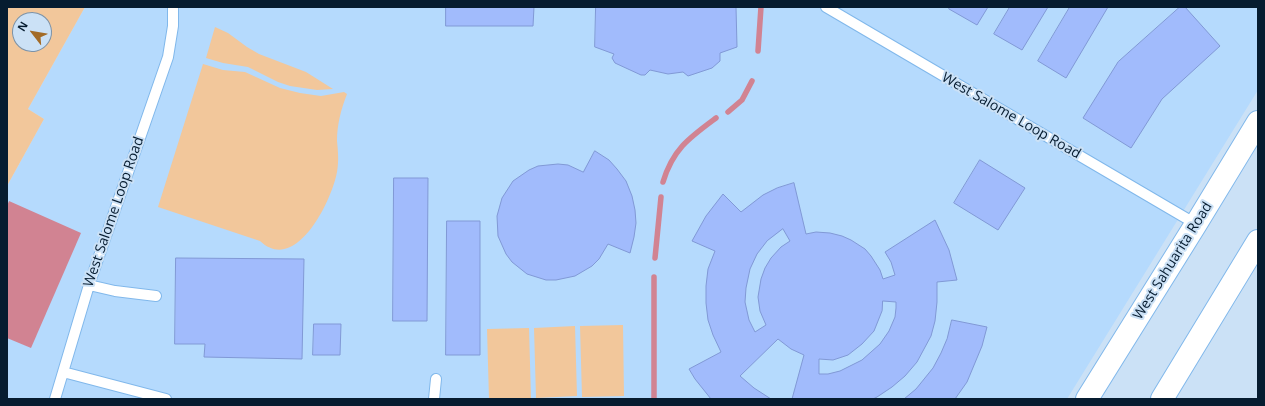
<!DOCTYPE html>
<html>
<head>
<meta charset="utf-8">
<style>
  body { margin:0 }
  #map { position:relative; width:1265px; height:406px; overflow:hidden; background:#cbe1f6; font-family:"Open Sans",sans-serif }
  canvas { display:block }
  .frame { position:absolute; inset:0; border:8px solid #061c30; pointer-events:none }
  .north { position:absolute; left:12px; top:12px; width:40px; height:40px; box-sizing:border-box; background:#cbe1f6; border:1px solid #7c92a7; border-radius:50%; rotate:301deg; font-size:11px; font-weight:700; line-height:16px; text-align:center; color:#061c30 }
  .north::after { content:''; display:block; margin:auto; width:14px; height:18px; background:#a36b27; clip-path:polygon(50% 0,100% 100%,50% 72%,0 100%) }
</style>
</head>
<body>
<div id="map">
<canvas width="1265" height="406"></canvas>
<div class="frame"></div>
<div class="north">N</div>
</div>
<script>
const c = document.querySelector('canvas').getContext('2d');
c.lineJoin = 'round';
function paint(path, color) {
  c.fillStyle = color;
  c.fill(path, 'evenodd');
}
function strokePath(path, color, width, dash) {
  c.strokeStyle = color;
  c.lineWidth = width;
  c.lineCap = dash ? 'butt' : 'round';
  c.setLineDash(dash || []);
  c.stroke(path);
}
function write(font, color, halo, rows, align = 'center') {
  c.font = font + ' "Open Sans",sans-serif';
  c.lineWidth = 4;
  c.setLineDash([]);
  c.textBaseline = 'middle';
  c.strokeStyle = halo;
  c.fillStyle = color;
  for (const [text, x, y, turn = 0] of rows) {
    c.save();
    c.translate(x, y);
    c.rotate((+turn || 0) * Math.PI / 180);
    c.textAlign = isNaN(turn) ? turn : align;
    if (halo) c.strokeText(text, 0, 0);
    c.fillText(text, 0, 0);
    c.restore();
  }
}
const built = new Path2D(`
  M85 7H1258V90L1067 399H7V186L44 119 28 109Z`);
const green = new Path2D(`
  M7 7H85L28 109 44 119 7 186ZM20 20H44V44H20Z
  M215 27 228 33 247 47 259 54 306 72 333 89 317 90 290 86 278 82 248 67 223 63 206 58Z
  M203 64 223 70 245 72 280 88 300 93 321 96 344 92 347 94C341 109 337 125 337 141 338 151 339 161 337 172 332 200 296 275 260 241L158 207Z
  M623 325 624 396 582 397 580 326Z
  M575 326 577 396 536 398 534 328Z
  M529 328 531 398 489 399 487 329Z`);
const water = new Path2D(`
  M9 201 81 233 31 348 7 338V206Z`);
const stream = new Path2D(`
  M758 51 761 7
  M728 112 742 100 752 81
  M663 182C673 149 689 138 716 118
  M655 258 661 197
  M654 399V277`);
const building = new Path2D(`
  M446 7H534L533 26H446Z
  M596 7H736L737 47 720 53V61L712 68 688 76 683 72 668 74 650 70 645 75H641L615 63 612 58 614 54 595 47Z
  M950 7H988L977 25 949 9Z
  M1010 7H1048L1022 50 994 34Z
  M1070 7H1108L1066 78 1038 61Z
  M1180 7H1185L1220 46 1162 99 1131 148 1083 118 1118 62Z
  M595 151 609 160 617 169 626 181 632 196 635 210 636 223 634 237 630 253 608 244 599 259 592 266 575 276 556 280H546L527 274 512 262 506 254 498 236 497 216 502 198 513 181 529 170 538 166 558 164 568 165 583 172Z
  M980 160 1025 188 998 230 954 203Z
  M394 178H428L427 321H393Z
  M794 183 806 234 816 232 830 233 842 236 851 240 865 249 871 256 880 270 883 279 895 275 891 262 885 252 935 220 949 250 957 280 937 282V302L935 321 931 336 917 362 905 376 892 387 877 397 873 399H792L804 355 791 349 778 339 740 376 754 388 771 399H711L695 379 689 369 721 352 713 335 708 320 706 303V286L708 269 715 251 692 241 706 216 723 194 741 212 763 195 777 188ZM783 229 790 241 781 247 771 258 765 268 761 279 758 297 760 311 766 325 755 332 749 320 745 302 746 288 750 269 757 254 767 241ZM883 301 896 302V308L895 317 889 331 880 344 862 360 840 371 828 374H819V359L833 360 848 355 862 344 874 331 882 311Z
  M447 221H480V355H446Z
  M176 258 304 259 302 359 204 357 205 344H175Z
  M952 320 987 327 982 346 967 382 955 399H904L916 389 933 368 941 353 947 339Z
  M314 324H341L340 355H313Z`);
const lane = new Path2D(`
  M826 7 1196 224
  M89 285 115 291 156 296
  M63 372 166 399
  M55 399 89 285 168 57 173 26V7
  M434 399 436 379`);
const secondary = new Path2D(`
  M1087 399 1196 224 1258 122
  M1162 399 1258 241`);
const streetNames = [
  ["West Salome Loop Road",1011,116,30],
  ["West Salome Loop Road",114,212,-71],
  ["West Sahuarita Road",1173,261,-58]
];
paint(built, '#b5dafd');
paint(green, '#f2c79b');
paint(water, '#d18392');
strokePath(stream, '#d18392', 5.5);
paint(building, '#a1bbfc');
strokePath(building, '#8199d6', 1);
strokePath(lane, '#81b8eb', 12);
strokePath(secondary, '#81b8eb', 24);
strokePath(lane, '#fff', 10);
strokePath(secondary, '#fff', 22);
write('14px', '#061c30', '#cbe1f6', streetNames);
</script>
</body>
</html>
